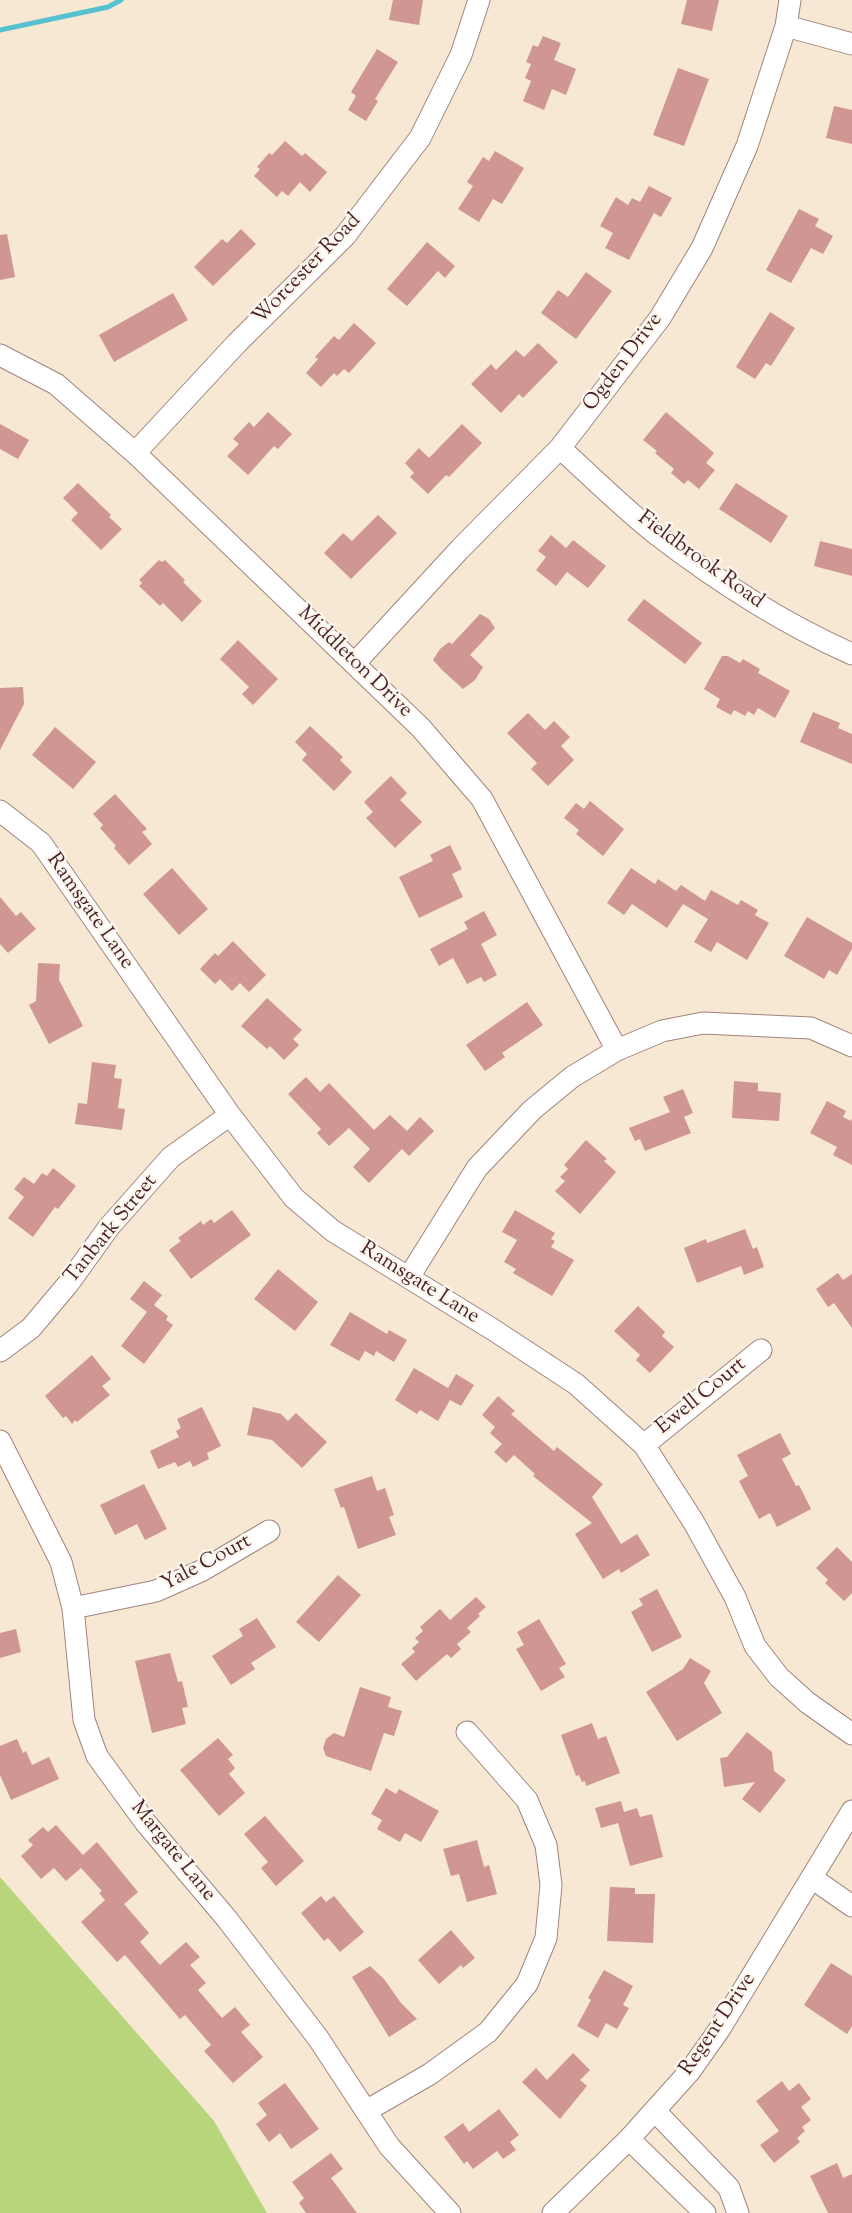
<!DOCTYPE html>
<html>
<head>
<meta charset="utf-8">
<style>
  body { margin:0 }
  canvas { display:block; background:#f7e8d3 }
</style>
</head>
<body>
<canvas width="852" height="2213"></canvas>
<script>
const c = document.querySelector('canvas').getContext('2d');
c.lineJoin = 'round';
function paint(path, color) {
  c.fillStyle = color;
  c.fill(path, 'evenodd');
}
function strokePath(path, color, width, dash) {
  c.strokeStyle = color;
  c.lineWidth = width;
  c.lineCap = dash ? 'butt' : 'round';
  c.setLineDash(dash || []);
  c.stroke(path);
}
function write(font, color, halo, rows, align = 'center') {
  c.font = font + ' "Sorts Mill Goudy",serif';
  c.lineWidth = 5;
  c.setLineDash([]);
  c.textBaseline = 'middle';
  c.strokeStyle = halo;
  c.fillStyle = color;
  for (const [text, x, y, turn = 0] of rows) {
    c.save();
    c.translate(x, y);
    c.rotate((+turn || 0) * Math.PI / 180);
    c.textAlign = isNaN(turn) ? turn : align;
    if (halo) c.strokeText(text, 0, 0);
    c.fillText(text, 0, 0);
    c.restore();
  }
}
const green = new Path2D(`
  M0 1877 214 2121 267 2213H0Z`);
const stream = new Path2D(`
  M0 30 108 7 121 0`);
const building = new Path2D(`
  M393 0H423L419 25 389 20Z
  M687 0H719L712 31 681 24Z
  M543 36 561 43 554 60 576 69 566 95 552 89 544 110 523 101 531 81 525 78 531 64 526 62 533 45 538 47Z
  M377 49 398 62 375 99 378 101 366 121 348 110 356 96 351 92Z
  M678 68 709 79 684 146 653 135Z
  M834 106 852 110V144L826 138Z
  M285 141 302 156 305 153 327 172 310 192 300 182 288 196 282 191 277 197 254 176 260 169 257 167 269 153 272 155Z
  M495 151 524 168 502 204 493 199 479 222 458 209 473 186 467 182 483 157 489 161Z
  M649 186 672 198 661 217 654 213 629 260 605 248 613 233 600 226 616 197 628 205 632 198 640 202Z
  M799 209 819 219 815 226 833 236 823 254 811 248 791 283 766 270Z
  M241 229 256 244 213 286 194 267 222 239 227 243Z
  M7 234 15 277 0 280V235Z
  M427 242 455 266 445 278 438 271 407 306 387 289Z
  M586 272 612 291 576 339 541 313 558 290 568 297Z
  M173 293 188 320 114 362 99 335Z
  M770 312 795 328 771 366 766 363 755 379 736 367Z
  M354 323 376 343 349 373 344 369 337 376 334 373 321 387 306 373 318 359 315 357 334 336 339 340Z
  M538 343 558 362 523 398 519 394 501 413 471 384 491 364 496 370 516 350 524 357Z
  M268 412 292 434 278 449 274 446 248 475 227 456 239 444 233 439 249 422 254 427Z
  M666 412 714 453 706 463 715 470 699 489 688 480 684 484 671 473 674 469 655 453 657 451 643 440Z
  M0 424 29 440 18 459 0 449Z
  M462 424 482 443 449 477 446 475 428 494 410 477 414 473 405 463 419 448 429 458Z
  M78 483 111 515 109 517 122 529 101 550 71 520 78 513 63 498Z
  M736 483 788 516 771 543 719 509Z
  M378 515 397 533 351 579 324 553 343 533 352 541Z
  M551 535 566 548 573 540 606 566 588 588 567 572 556 586 536 570 546 557 538 551Z
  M820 541 852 549V576L814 566Z
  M159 560 162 562 165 560 185 580 183 582 202 601 182 622 163 603 160 606 139 586 142 583 139 580Z
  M644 599 702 643 685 664 627 620Z
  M480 614 489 619 495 628 470 655 483 667 475 680 463 689 442 670 433 660 440 649 449 642 452 644Z
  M238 640 278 679 253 705 242 694 249 687 220 659Z
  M722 656H728L740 663 743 659 760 669 758 673 790 691 775 718 758 708 754 715 748 711 745 716 734 710 731 715 716 707 720 699 704 689Z
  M23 687 24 704 0 750V688Z
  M813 712 840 723 838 728 852 734V764L800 742Z
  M528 713 545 730 554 721 570 737 561 746 574 760 548 786 531 769 537 763 507 733Z
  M310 726 343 757 340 760 352 772 334 791 302 760 307 754 295 742Z
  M55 727 96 762 73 789 32 755Z
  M391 776 407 793 400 800 422 822 395 848 366 818 373 812 364 802Z
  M115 794 147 829 142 832 152 844 129 865 114 848 116 846 100 828 103 825 93 814Z
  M590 801 624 829 603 856 576 834 579 830 564 818 576 803 584 809Z
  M450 845 462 869 452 874 463 897 419 918 399 877 433 861 430 855Z
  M172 868 208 909 179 935 143 894Z
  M631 868 655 884 658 879 676 891 681 885 705 901 711 890 738 905 741 900 758 910 755 915 769 923 747 960 717 942 711 952 694 942 708 919 683 904 667 928 632 904 624 915 607 903Z
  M0 897 16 916 21 912 36 929 8 953 0 944Z
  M484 911 497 935 481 944 497 975 484 982 481 977 467 984 453 958 439 966 430 949 468 929 464 922Z
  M807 917 852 943V949L837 975 829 970 824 979 784 956Z
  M233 941 266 975 249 992 240 983 232 991 220 979 215 984 200 969 215 953 218 956Z
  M38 963 60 964 59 980 83 1026 49 1044 29 1005 36 1001Z
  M267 998 302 1030 293 1039 299 1045 284 1060 270 1046 267 1049 241 1026Z
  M527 1002 543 1025 502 1053 505 1057 485 1071 466 1045Z
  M92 1062 116 1065 114 1078 122 1079 118 1108 125 1109 122 1130 75 1124 78 1103 87 1104Z
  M306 1077 320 1092 329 1083 374 1130 390 1115 407 1131 420 1117 434 1131 409 1156 402 1149 369 1183 353 1167 370 1149 349 1128 329 1146 317 1133 321 1129 288 1094Z
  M734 1081 758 1083V1091L781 1093 779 1121 732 1118Z
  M683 1089 693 1113 684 1117 691 1133 645 1151 640 1139 635 1141 629 1128 670 1112 663 1097Z
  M827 1101 846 1111 843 1117 851 1121 852 1118V1165L833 1155 837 1147 810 1133Z
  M586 1140 607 1159 604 1161 616 1172 580 1214 555 1191 565 1181 560 1177 568 1169 564 1165Z
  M53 1168 76 1186 58 1209 55 1207 33 1237 8 1218 24 1197 14 1189 24 1177 34 1184 42 1173 47 1176Z
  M232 1210 251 1235 191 1279 169 1250 181 1241 178 1238 201 1221 203 1225 211 1219 214 1223Z
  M515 1210 555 1233 551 1239 555 1241 551 1247 574 1260 552 1296 513 1273 516 1269 504 1262 517 1240 502 1232Z
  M745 1229 753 1249 757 1247 764 1267 744 1275 741 1266 697 1283 684 1248 706 1239 707 1243Z
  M278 1269 318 1302 295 1331 254 1299Z
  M838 1273 843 1280 852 1274V1328L834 1303 828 1307 816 1289Z
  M144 1281 162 1295 154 1305 168 1316 166 1320 173 1325 144 1364 121 1346 147 1312 130 1299Z
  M638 1306 665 1332 662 1336 674 1347 650 1373 636 1360 640 1355 614 1331Z
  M350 1312 387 1334 389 1330 407 1340 394 1362 376 1351 374 1356 365 1351 359 1361 330 1345Z
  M92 1355 111 1379 102 1386 110 1395 77 1422 75 1420 72 1424 66 1416 63 1418 45 1396Z
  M414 1368 448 1388 456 1374 474 1385 461 1406 450 1400 438 1421 420 1410 417 1414 395 1400Z
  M498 1396 515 1411 511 1414 554 1451 557 1447 603 1484 592 1497 621 1544 637 1534 650 1555 621 1573 619 1569 603 1579 575 1534 592 1523 533 1476 535 1474 514 1455 506 1463 494 1452 502 1444 490 1433 495 1427 482 1415Z
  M202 1407 221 1446 207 1453 209 1459 193 1467 190 1461 178 1467 175 1462 158 1469 150 1451 179 1437 176 1431 181 1428 177 1419Z
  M253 1407 281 1414 288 1421 296 1413 327 1442 302 1468 272 1440 247 1435Z
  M780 1433 791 1454 782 1459 796 1486 799 1485 811 1509 777 1527 770 1513 759 1519 739 1481 748 1476 737 1455Z
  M372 1476 377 1491 385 1488 394 1515 389 1517 396 1535 358 1549 344 1507 341 1508 334 1489Z
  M144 1484 167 1529 145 1540 137 1524 115 1535 100 1505Z
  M837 1547 852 1562V1593L844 1601 825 1583 828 1580 816 1568Z
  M338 1575 361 1595 319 1642 296 1622Z
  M657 1589 682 1637 652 1652 631 1612 643 1605 639 1599Z
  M476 1597 486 1607 478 1614 480 1616 467 1628 471 1632 457 1644 461 1649 451 1658 447 1654 416 1681 401 1664 415 1652 412 1648 419 1642 415 1638 423 1631 420 1627 440 1609 450 1620Z
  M257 1618 276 1647 251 1663 255 1669 231 1685 212 1656 243 1636 239 1629Z
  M539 1619 566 1664 559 1668 565 1677 541 1691 516 1649 524 1645 517 1632Z
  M16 1629 21 1652 0 1658V1633Z
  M170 1653 178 1682 182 1681 188 1707 182 1708 186 1724 152 1733 135 1661Z
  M690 1658 711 1671 704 1683 722 1713 677 1741 646 1692 683 1669Z
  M360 1687 391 1697 388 1707 402 1711 394 1736 384 1733 371 1771 326 1756 323 1748 326 1739 334 1733 344 1737Z
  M592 1723 598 1739 606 1736 620 1773 586 1786 585 1781 582 1782 579 1775 576 1776 561 1735Z
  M747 1732 772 1752 774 1771 786 1780 760 1813 742 1799 755 1782 724 1787 720 1758 727 1757Z
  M218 1738 233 1755 228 1759 235 1768 229 1774 245 1793 219 1816 180 1770Z
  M17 1739 23 1753 26 1751 32 1765 49 1757 59 1779 11 1800 0 1775V1746Z
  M386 1788 396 1794 399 1789 439 1811 421 1842 405 1833 400 1842 377 1829 382 1820 371 1814Z
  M621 1801 624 1812 637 1808 640 1817 652 1814 663 1857 630 1866 618 1823 601 1828 595 1808Z
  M265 1816 304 1861 276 1886 261 1868 268 1862 244 1834Z
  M56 1825 83 1855 97 1842 138 1892 124 1904 149 1933 140 1942 160 1965 186 1942 200 1957 190 1965 206 1983 198 1990 222 2018 235 2007 250 2025 241 2032 263 2057 233 2083 204 2051 211 2045 185 2015 180 2019 125 1955 117 1962 81 1922 105 1900 99 1893 102 1891 81 1868 66 1881 54 1868 41 1879 21 1856 33 1845 28 1840 43 1827 48 1832Z
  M477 1840 484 1867 489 1865 497 1894 467 1902 459 1874 451 1876 443 1849Z
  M610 1887 635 1888V1894H655L653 1943 607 1941Z
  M321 1896 326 1902 334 1896 364 1932 340 1952 328 1938 324 1941 301 1913Z
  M451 1930 475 1958 463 1968 461 1965 439 1984 418 1960Z
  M831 1963 852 1976V2026L847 2034 804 2005Z
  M370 1966 384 1979 401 2003 417 2019 389 2037 352 1977Z
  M604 1970 633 1986 623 2005 629 2008 617 2029 606 2023 598 2038 577 2026 591 2000 588 1998Z
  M573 2053 590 2070 580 2080 587 2086 560 2119 522 2082 536 2068 547 2080Z
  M782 2081 789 2091 799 2083 811 2099 801 2107 811 2120 802 2127 805 2131 797 2138 800 2142 774 2163 760 2145 779 2131 756 2101Z
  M285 2083 319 2129 291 2149 280 2133 269 2142 256 2124 267 2115 258 2103Z
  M499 2109 519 2135 510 2142 516 2150 503 2159 497 2151 473 2169 467 2161 464 2164 444 2137 463 2123 469 2132Z
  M331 2153 343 2169 331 2178 357 2213H306L299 2203 304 2198 292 2182Z
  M837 2163 843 2178 852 2174V2213H828L810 2176Z`);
const minor = new Path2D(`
  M786 26 852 44
  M0 355 56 384 135 453 421 728 482 799 617 1050
  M560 448C592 477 623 508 656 534 717 581 782 623 852 654
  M135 453 237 343 345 236 420 138 461 55 479 0
  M355 663 460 549 560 448 660 318 702 248 747 146 786 26 790 0
  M0 811 41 843 230 1115 294 1198 333 1231 492 1329 576 1384 644 1445 693 1521 735 1597 755 1646 779 1677 808 1703 852 1734
  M409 1277 477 1168 532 1110 572 1077 617 1050 662 1031 703 1023 811 1028 852 1046
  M0 1351 31 1328 68 1284 109 1227 171 1157 230 1115
  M0 1441 61 1562 73 1608 84 1720 97 1756 145 1822 227 1919 318 2038 389 2146 450 2213
  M644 1445 761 1350
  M73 1608 156 1591 201 1571 269 1531
  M812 1878 852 1906
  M366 2111 430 2074 488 2032 527 1984 546 1938 551 1885 546 1845 527 1800 467 1732
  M655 2111 729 2188 738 2213
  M629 2139 705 2213
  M553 2213 629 2139 690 2071 719 2030 852 1811`);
const streetNames = [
  ["Worcester Road",308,270,-46],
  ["Ogden Drive",624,363,-53],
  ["Fieldbrook Road",700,561,36],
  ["Middleton Drive",354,663,44],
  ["Ramsgate Lane",89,912,55],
  ["Tanbark Street",112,1230,-51],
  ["Ramsgate Lane",419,1284,32],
  ["Ewell Court",702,1397,-39],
  ["Yale Court",207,1564,-28],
  ["Margate Lane",172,1852,51],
  ["Regent Drive",719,2025,-56]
];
paint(green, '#b8d57c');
strokePath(stream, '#56c2d1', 5);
paint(building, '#cf9692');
strokePath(minor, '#a0847f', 23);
strokePath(minor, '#fff', 21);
write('21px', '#4a1f2b', '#fbf7ec', streetNames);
</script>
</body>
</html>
